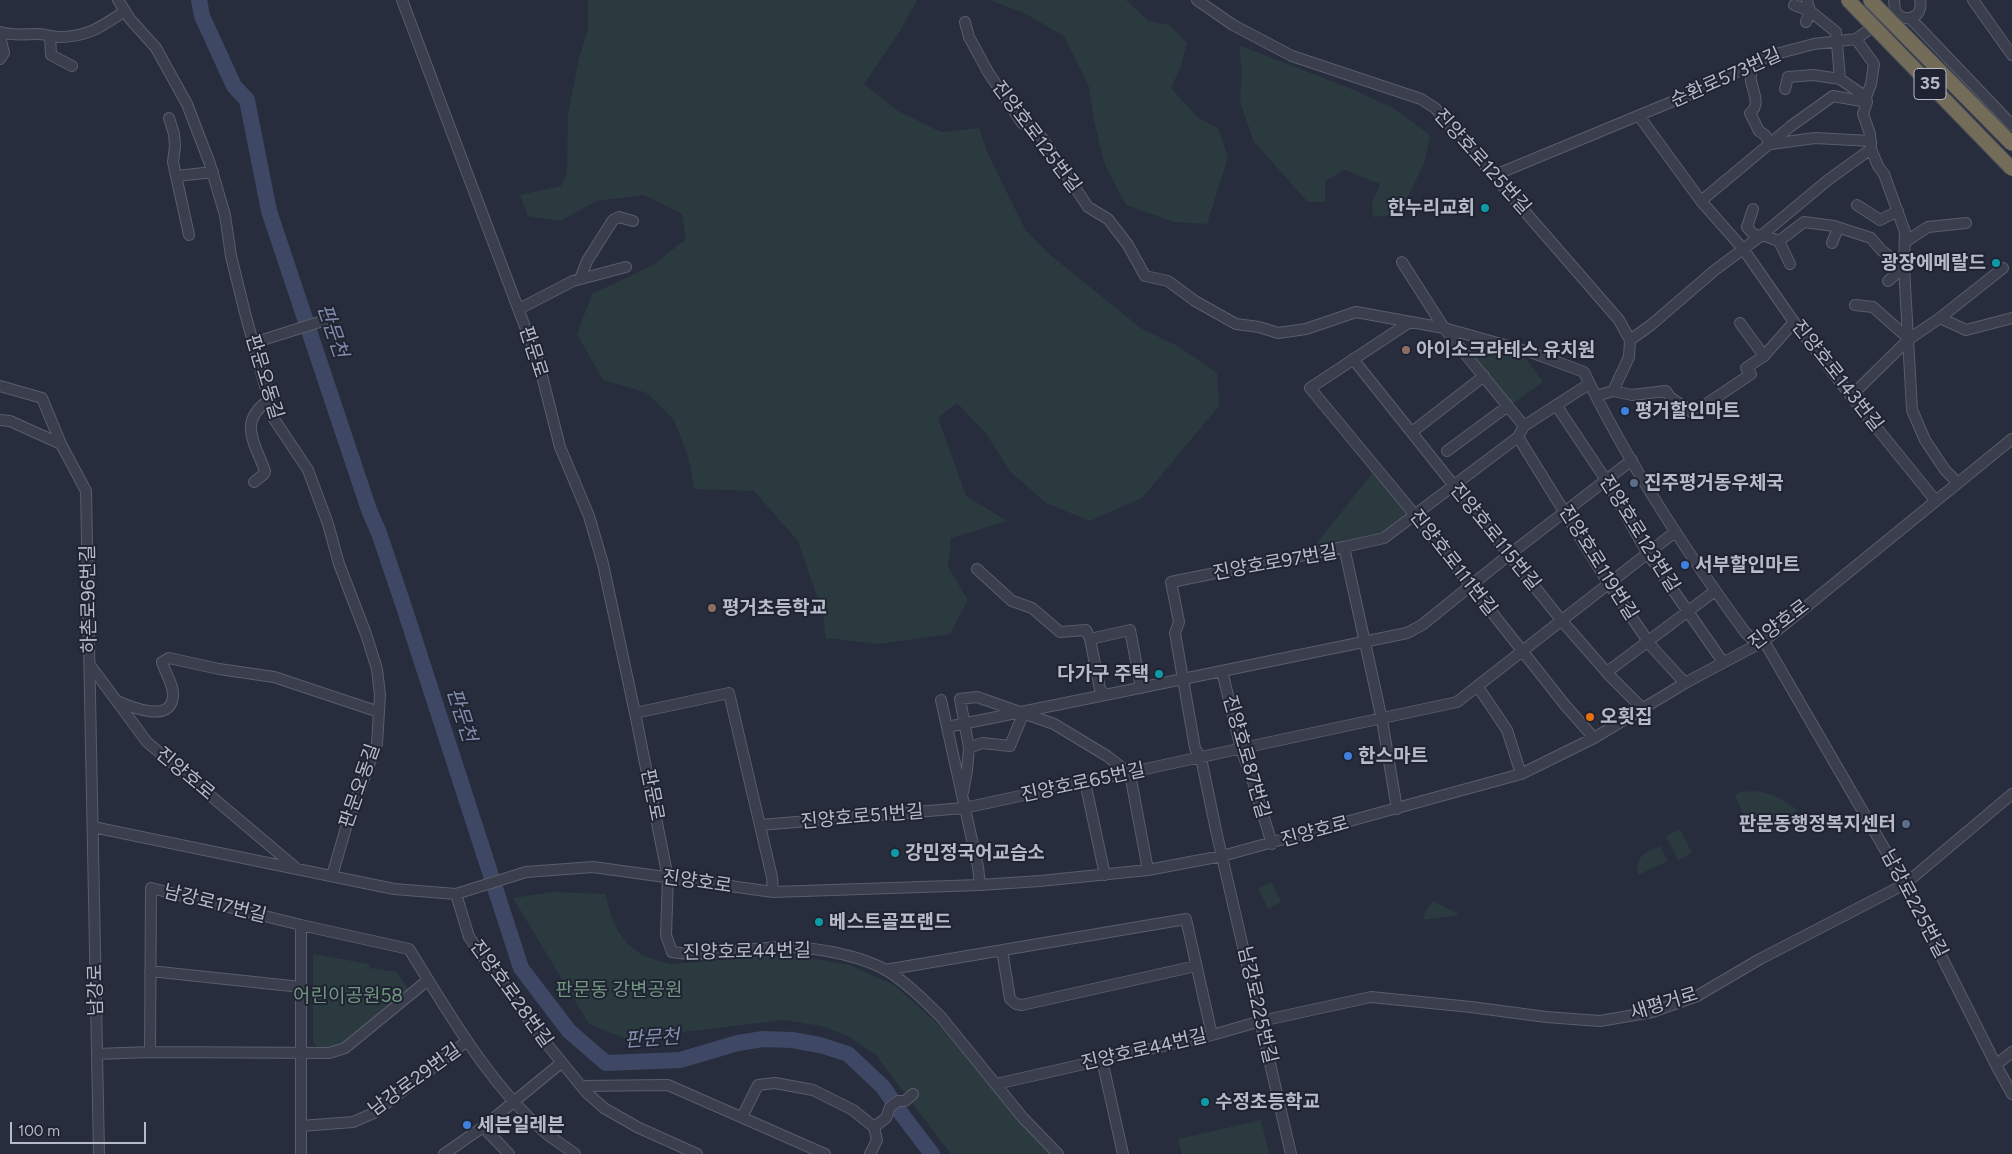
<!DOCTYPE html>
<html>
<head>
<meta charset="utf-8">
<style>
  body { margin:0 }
  #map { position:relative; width:2012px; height:1154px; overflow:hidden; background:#272d3d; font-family:Figtree,sans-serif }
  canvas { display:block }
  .scale { position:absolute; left:10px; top:1122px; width:136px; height:22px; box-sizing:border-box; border:2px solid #b7bbc8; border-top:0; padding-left:6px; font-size:15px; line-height:18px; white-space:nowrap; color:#b7bbc8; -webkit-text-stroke:4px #202432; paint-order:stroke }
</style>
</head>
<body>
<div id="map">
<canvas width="2012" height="1154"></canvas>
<div class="scale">100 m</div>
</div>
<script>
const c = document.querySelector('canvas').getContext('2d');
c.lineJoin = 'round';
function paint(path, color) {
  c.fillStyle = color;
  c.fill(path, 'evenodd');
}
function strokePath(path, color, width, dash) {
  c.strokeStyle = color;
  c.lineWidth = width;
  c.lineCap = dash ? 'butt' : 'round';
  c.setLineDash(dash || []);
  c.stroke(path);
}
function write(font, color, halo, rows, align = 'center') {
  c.font = font + ' Figtree,"Noto Sans KR",sans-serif';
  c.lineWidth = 4;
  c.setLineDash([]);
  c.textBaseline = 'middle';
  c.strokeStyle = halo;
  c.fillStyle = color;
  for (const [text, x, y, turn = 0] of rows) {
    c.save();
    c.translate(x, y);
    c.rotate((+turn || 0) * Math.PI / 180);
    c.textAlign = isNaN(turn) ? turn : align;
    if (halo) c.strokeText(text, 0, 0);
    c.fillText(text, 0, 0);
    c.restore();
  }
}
const green = new Path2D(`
  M588 0H917L900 31 864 84 898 111 941 132 979 128 987 152 1025 229 1049 254 1142 329 1176 345 1217 373 1219 406 1142 498 1090 521 1046 503 1010 471 985 432 957 403 938 418 966 496 1007 521 951 538 948 567 968 600 950 634 879 644 826 638 823 614 798 541 754 491 694 489 688 456 674 420 647 393 603 380 577 334 592 294 653 265 686 239 682 214 644 195 597 201 560 221 528 216 520 195 561 186 567 173 568 115 578 62 588 29Z
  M990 0H1126L1148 21 1170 25 1187 43 1181 66 1171 88 1197 117 1218 128 1228 157 1207 224 1174 222 1126 205 1105 165 1095 125 1089 87 1064 36 1024 13Z
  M1239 45 1354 90 1393 108 1430 135 1425 161 1409 194 1402 214 1373 217 1372 203 1380 184 1345 170 1325 181V202H1308L1254 142 1240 102 1242 71Z
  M1470 340 1525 357 1543 382 1512 404 1468 348Z
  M1374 471 1408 514 1383 534 1313 548Z
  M1755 791C1772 793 1782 799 1796 809V812C1789 817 1763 832 1756 832 1752 831 1751 830 1749 828L1735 795 1740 792Z
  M1680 829 1692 853 1678 860 1666 836Z
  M1660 846 1668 861 1638 875C1635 856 1644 853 1660 846Z
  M1271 882 1281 902 1268 909 1258 888Z
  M552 892 606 894C613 934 630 957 671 964L788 954 849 965 894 985 940 1026 1050 1154H951L875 1054 848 1036 821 1026 784 1020 626 1039 589 1024 513 898Z
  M1433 901 1458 914 1459 915 1425 920 1423 916Z
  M313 954 369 964 370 968 397 972 410 992 344 1044 319 1049 313 1043Z
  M1261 1120 1269 1154H1182L1178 1139Z`);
const river = new Path2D(`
  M199 0 202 16 234 86 247 100 269 211 369 510 379 533 404 607 521 968 569 1031 606 1063 680 1060 738 1043 763 1039 792 1040 820 1045 848 1054 883 1087 900 1112 932 1154`);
const minor = new Path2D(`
  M118 0 130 19 156 48 187 104 210 164 225 215 231 256 245 313 274 419 308 470 328 524 339 564 366 634 377 669 380 695 377 744 347 824 332 876
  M402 0 539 364 560 447 589 516 603 564 635 713 668 878 666 935 672 952C703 957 735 950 767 948 801 944 855 953 886 970 906 982 925 1001 941 1017L1023 1118 1058 1154
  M1197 0 1233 25 1292 56 1421 99 1435 108 1619 320 1630 340 1629 357 1613 391 1596 396
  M1894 0 1895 11C1905 25 1924 17 1920 0
  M1973 0 2012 55
  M1794 5 1810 11 1807 0
  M1910 18 2012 125
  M965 22 969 37 988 72 1022 123 1038 132 1088 207 1108 219 1128 245 1145 276 1168 281 1195 301 1236 324 1259 327 1278 333 1306 329 1356 312 1444 328 1524 426
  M1806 22 1810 11 1836 32 1840 79 1866 97
  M0 32C12 36 26 34 39 34 45 34 51 37 58 37 88 37 101 27 125 11
  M0 36 4 53 0 59
  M50 36 51 55 72 66
  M1856 39 1874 64 1871 84 1866 97 1867 102
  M1752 64C1752 70 1750 76 1751 81 1753 92 1761 105 1750 113L1759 131 1765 135 1770 144
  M1785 89 1788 77 1813 75 1840 79
  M1639 116 1701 201 1744 250 1794 322 1851 396 1935 500
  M169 118 174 134 175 146 173 162 189 235
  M1771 144 1815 138 1871 141V144
  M1495 175 1705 88 1768 56 1814 44 1856 39 1895 11
  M177 176 213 172
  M1701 201 1791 126 1833 96 1867 102 1863 114 1870 134 1871 149 1878 166 1884 174 1905 232 1904 267 1912 410 1925 440 1945 470 1957 482
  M1857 205 1880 220 1898 211
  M1753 209 1747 227 1755 236 1762 235 1779 241 1804 222 1834 226 1871 238 1881 250 1904 267 1888 281
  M1779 241 1790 264
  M1905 242 1928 227 1966 223
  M1832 243 1838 228
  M1402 262 1444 328 1533 353 1584 372C1628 464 1685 550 1745 632L1751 638 1764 641 1905 884 1996 1065 2012 1094
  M580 279 587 261 613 220 619 217 633 221
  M1855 305 1873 307 1909 339
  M519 309 573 281 626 267
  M1940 318 1966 330 2012 318
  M1410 322 1310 388 1415 515 1565 705 1594 738
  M1740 323 1764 356
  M1630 340 1651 325 1715 270 1762 235 1828 180 1871 149
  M253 343 329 319
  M1353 359 1562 621 1610 676 1643 709
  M0 386 42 398 61 444
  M1613 391 1632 395 1666 391 1670 397 1693 413 1751 374 1746 368 1764 356 1794 322
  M1851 396 1909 339 1940 318 2003 268
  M1556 405 1606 480 1648 554 1723 662
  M0 420 10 421 61 444 86 491 99 1154
  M1412 432 1484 376
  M1518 437 1609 584 1652 647 1685 683
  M1447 451 1508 406
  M254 482 264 474 265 471C255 443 237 422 269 400
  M1344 547 1384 538 1518 437 1524 426 1589 384
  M977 569 1012 601 1032 608 1060 632 1086 630 1090 639 1100 689 1105 695 1407 633 1422 625 1510 554 1632 460
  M1090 639 1130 630 1141 688
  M90 665 147 742 295 867
  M1222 671 1241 749 1251 775 1272 844
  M1607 672 1715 591
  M1478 687 1507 730 1521 774
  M941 700 978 867 980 885
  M117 701C131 707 171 724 173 696 174 685 165 673 162 662L169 658 219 669 274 677 379 712
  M635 713 729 693 772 877 773 892
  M947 727 1105 695
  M969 748 960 699 977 697 1054 724 1107 756 1130 774 1148 870
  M1085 782 1105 875
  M963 792 967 771 969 748 982 743 1010 746 1024 712
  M760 825 964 808 1457 702 1675 532
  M93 827 394 889 456 894 526 872 593 867 773 892 980 885 1040 881 1148 870 1222 856 1521 774 1594 738 1685 683 1764 641 2012 439
  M456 894 469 937 546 1043 586 1092 604 1108 637 1127 697 1154
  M301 925V1154
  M1002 950 1010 999 1016 1004 1022 1005 1196 966
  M885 970 1186 919 1212 1035
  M150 971 301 987
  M150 1052 151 888 301 925 409 949C448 1012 490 1086 547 1134 556 1141 566 1147 575 1154
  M97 1054 150 1052 329 1053 345 1048 428 980
  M1102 1060 1123 1154
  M1996 1065 2012 1052
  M996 1084 1212 1035 1261 1021 1371 997 1471 1007 1546 1017 1600 1021 1652 1012 1697 996 1760 959 1905 884 2012 794
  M581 1086 668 1085 825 1154
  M742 1117 758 1085 775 1083 813 1090 853 1110 874 1127 877 1140 870 1154
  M301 1126 353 1122 374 1113 467 1041
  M483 1127 509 1154
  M874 1127 886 1118 890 1107 898 1101H905L913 1094
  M444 1154 483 1127 561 1063
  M1291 1154 1217 835 1201 758 1195 748 1175 633 1179 622 1171 582 1344 547 1382 720 1397 809`);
const highwayBridge = new Path2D(`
  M1848 0 2012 169
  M1870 0 2012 144`);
const markers = [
  [1485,208,5,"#0f9aa8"],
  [1996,263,5,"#0f9aa8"],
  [1406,350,5,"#8d6e63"],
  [1625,411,5,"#3f7fe0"],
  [1634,483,5,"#5c6f8a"],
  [1685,565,5,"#3f7fe0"],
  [712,608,5,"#8d6e63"],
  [1159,674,5,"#0f9aa8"],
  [1590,717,5,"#e8710a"],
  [1348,756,5,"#3f7fe0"],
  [1906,824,5,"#5c6f8a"],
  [895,853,5,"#0f9aa8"],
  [819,922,5,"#0f9aa8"],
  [1205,1102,5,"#0f9aa8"],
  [467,1125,5,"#3f7fe0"]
];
const shields = [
  [1930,84,32]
];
const shieldNames = [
  ["35",1930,84]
];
const streetNames = [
  ["순환로573번길",1726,78,-24],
  ["진양호로125번길",1036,137,53],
  ["진양호로125번길",1482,162,48],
  ["판문로",533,352,72],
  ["진양호로143번길",1837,376,52],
  ["판문오동길",264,377,73],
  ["진양호로123번길",1639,534,58],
  ["진양호로115번길",1495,537,51],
  ["진양호로97번길",1275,563,-10],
  ["진양호로111번길",1453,563,52],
  ["진양호로119번길",1598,563,58],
  ["하촌로96번길",89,599,-91],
  ["진양호로",1779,625,-37],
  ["진양호로87번길",1246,757,74],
  ["진양호로",185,774,40],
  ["진양호로65번길",1083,783,-12],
  ["판문오동길",360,786,-71],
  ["판문로",652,795,79],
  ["진양호로51번길",862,817,-5],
  ["진양호로",1315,832,-15],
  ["진양호로",697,882,8],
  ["남강로17번길",215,904,14],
  ["남강로225번길",1914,904,62],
  ["진양호로44번길",747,952,-1],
  ["남강로",96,990,-91],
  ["진양호로28번길",511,994,54],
  ["새평거로",1664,1004,-17],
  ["남강로225번길",1257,1005,77],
  ["진양호로44번길",1144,1050,-13],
  ["남강로29번길",415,1080,-36]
];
const poiNames = [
  ["한누리교회",1475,208,"right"],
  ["광장에메랄드",1986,263,"right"],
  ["아이소크라테스 유치원",1416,350],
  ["평거할인마트",1635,411],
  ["진주평거동우체국",1644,483],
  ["서부할인마트",1695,565],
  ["평거초등학교",722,608],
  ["다가구 주택",1149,674,"right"],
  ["오횟집",1600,717],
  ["한스마트",1358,756],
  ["판문동행정복지센터",1896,824,"right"],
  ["강민정국어교습소",905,853],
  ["베스트골프랜드",829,922],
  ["수정초등학교",1215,1102],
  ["세븐일레븐",477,1125]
];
const parkNames = [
  ["판문동 강변공원",619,990],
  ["어린이공원58",348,996]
];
const waterNames = [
  ["판문천",332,331,71],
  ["판문천",461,715,72],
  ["판문천",652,1039,-4]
];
paint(green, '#2a3a3f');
strokePath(river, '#3e4864', 16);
strokePath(minor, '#595d6b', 12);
strokePath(minor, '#3b3f4d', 10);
strokePath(highwayBridge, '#464a58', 16, []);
strokePath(highwayBridge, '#726c58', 14);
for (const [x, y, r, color] of markers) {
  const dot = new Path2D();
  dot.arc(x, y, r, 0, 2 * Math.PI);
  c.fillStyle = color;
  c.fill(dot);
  strokePath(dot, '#202432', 2);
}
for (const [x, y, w] of shields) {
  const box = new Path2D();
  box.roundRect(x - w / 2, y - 15.5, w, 31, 4);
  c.fillStyle = '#202432';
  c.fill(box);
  strokePath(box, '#b7bbc8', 1);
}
write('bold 18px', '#b7bbc8', null, shieldNames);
write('19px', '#b7bbc8', '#202432', streetNames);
write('bold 19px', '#b7bbc8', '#202432', poiNames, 'left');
write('19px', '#70967f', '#202432', parkNames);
write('italic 20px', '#818dac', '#202432', waterNames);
</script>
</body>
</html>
